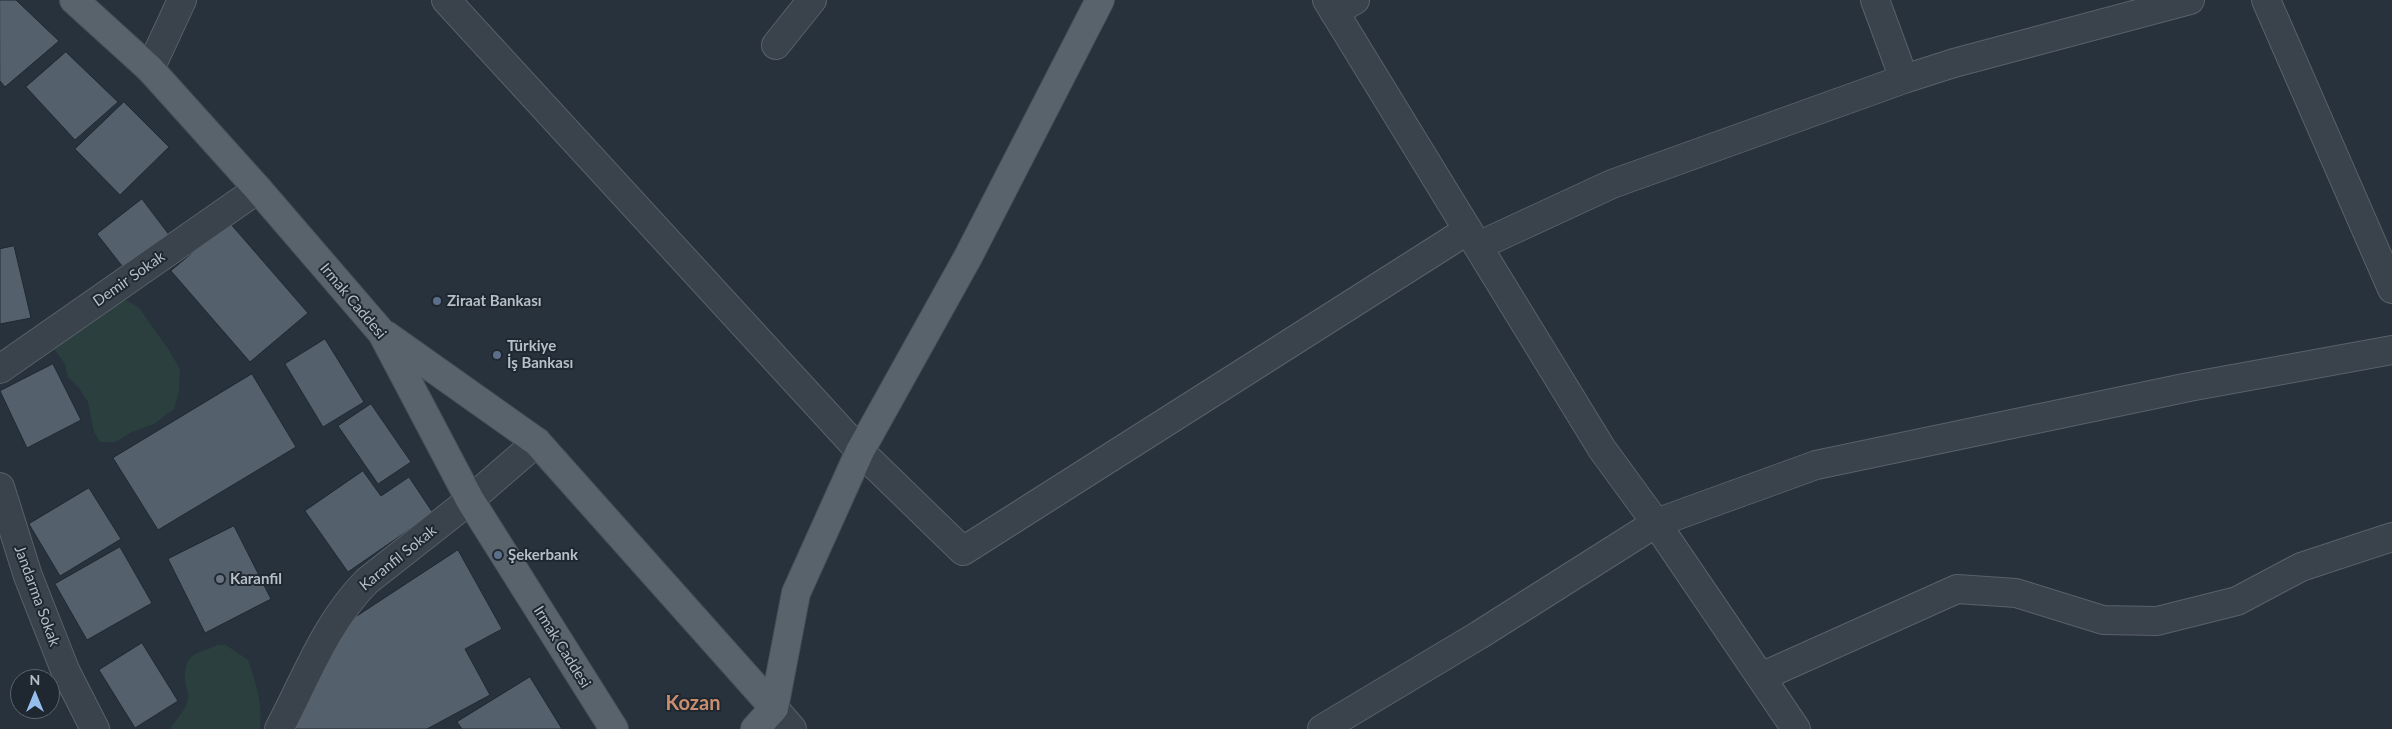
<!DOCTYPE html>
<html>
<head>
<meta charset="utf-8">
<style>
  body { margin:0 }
  #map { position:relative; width:2392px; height:729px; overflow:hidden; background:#27323c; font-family:Lato,sans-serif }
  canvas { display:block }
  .north { position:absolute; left:10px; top:669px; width:50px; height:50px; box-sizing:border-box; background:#1f2831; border:1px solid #5b646d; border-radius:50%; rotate:0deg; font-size:14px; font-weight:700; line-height:20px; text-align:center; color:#b6bec7 }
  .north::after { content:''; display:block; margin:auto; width:18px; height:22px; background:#95bfee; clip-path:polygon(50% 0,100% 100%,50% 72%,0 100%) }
</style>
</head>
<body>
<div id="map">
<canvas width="2392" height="729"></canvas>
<div class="north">N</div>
</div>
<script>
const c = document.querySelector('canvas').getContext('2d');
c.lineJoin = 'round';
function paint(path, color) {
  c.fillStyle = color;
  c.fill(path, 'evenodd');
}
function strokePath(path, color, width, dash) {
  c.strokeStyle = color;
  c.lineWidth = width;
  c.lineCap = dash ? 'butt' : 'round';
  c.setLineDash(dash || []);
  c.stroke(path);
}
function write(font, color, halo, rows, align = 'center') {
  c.font = font + ' Lato,sans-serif';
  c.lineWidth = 4;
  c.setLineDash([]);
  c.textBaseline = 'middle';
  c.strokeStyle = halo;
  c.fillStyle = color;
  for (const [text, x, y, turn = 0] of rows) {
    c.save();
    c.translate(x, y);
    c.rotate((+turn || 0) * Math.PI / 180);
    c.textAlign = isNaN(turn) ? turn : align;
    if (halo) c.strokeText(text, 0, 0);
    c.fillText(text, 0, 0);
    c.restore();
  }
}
const green = new Path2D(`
  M125 299 139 308 169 350 180 369 179 391 174 409 154 424 132 432 115 442H100L94 432 88 402 79 388 68 377 65 364 54 349 113 301Z
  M218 645H226L248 660C256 682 263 705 260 729H170C176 719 189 707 188 695 188 690 185 685 185 680 184 652 197 654 218 645Z`);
const building = new Path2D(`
  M0 0H16L59 41 5 87 0 81Z
  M66 52 118 102 75 140 26 87Z
  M124 102 169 147 120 195 75 149Z
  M142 199 170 236 126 271 97 234Z
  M229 222 308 313 250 362 171 271Z
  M14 246 31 318 0 324V249Z
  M325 339 364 402 323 427 285 364Z
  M53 364 81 420 27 448 0 391Z
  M252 374 296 447 158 530 113 458Z
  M371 404 411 462 378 484 338 426Z
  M363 471 381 496 409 477 433 513 348 572 305 511Z
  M89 488 121 539 60 576 29 524Z
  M234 526 271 599 205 633 168 559Z
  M120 547 152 603 87 640 55 584Z
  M458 550 502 629 465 649 490 695 427 729H293L348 622Z
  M142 643 178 701 135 728 99 670Z
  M530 677 562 729H462L457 722Z`);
const minor = new Path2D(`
  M446 0 860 451 963 551 1468 230
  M1327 0 1602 449 1656 523 1796 729
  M1875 0 1904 79
  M2266 0 2392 289
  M1334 12 1355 0
  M776 45 812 0
  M150 69 182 0
  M1478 246 1612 184 1904 79 1954 63 2190 0
  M0 369 258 189
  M0 487 28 576 65 670 95 729
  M1761 677 1957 589 2016 593 2103 620 2157 621 2237 601 2301 567 2392 537
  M774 708 792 729
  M279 729C306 678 326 622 367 581L470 500 537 442
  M1322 729 1479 635 1656 523 1816 465 2189 387 2392 350`);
const major = new Path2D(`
  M74 0 150 69 258 189 382 333 470 500 614 729
  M386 335 537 442 774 708
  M755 729 774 708 796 593 860 451 968 257 1100 0`);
const markers = [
  [437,301,5,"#5c6f8a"],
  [497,355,5,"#5c6f8a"],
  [498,555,5,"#5c6f8a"],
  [220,579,5,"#6b7280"]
];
const streetNames = [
  ["Demir Sokak",129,279,-35],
  ["Irmak Caddesi",353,301,50],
  ["Karanfil Sokak",398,558,-39],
  ["Jandarma Sokak",37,596,70],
  ["Irmak Caddesi",562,647,58]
];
const poiNames = [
  ["Ziraat Bankası",447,301],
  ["Türkiye",507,346],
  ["İş Bankası",507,363],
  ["Şekerbank",508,555],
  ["Karanfil",230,579]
];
const districtNames = [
  ["Kozan",693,704]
];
paint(green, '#2a3f3e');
paint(building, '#54606c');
strokePath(building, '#212a33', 1);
strokePath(minor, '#58616a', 30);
strokePath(major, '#464f58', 30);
strokePath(minor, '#3a434c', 28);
strokePath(major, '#59636c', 28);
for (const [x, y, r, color] of markers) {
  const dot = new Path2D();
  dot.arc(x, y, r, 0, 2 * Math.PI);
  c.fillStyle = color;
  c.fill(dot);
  strokePath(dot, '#1f2831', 2);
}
write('15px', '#b6bec7', '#1f2831', streetNames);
write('bold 15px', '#b6bec7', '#1f2831', poiNames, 'left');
write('bold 20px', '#ca8e6f', '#1f2831', districtNames);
</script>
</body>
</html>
